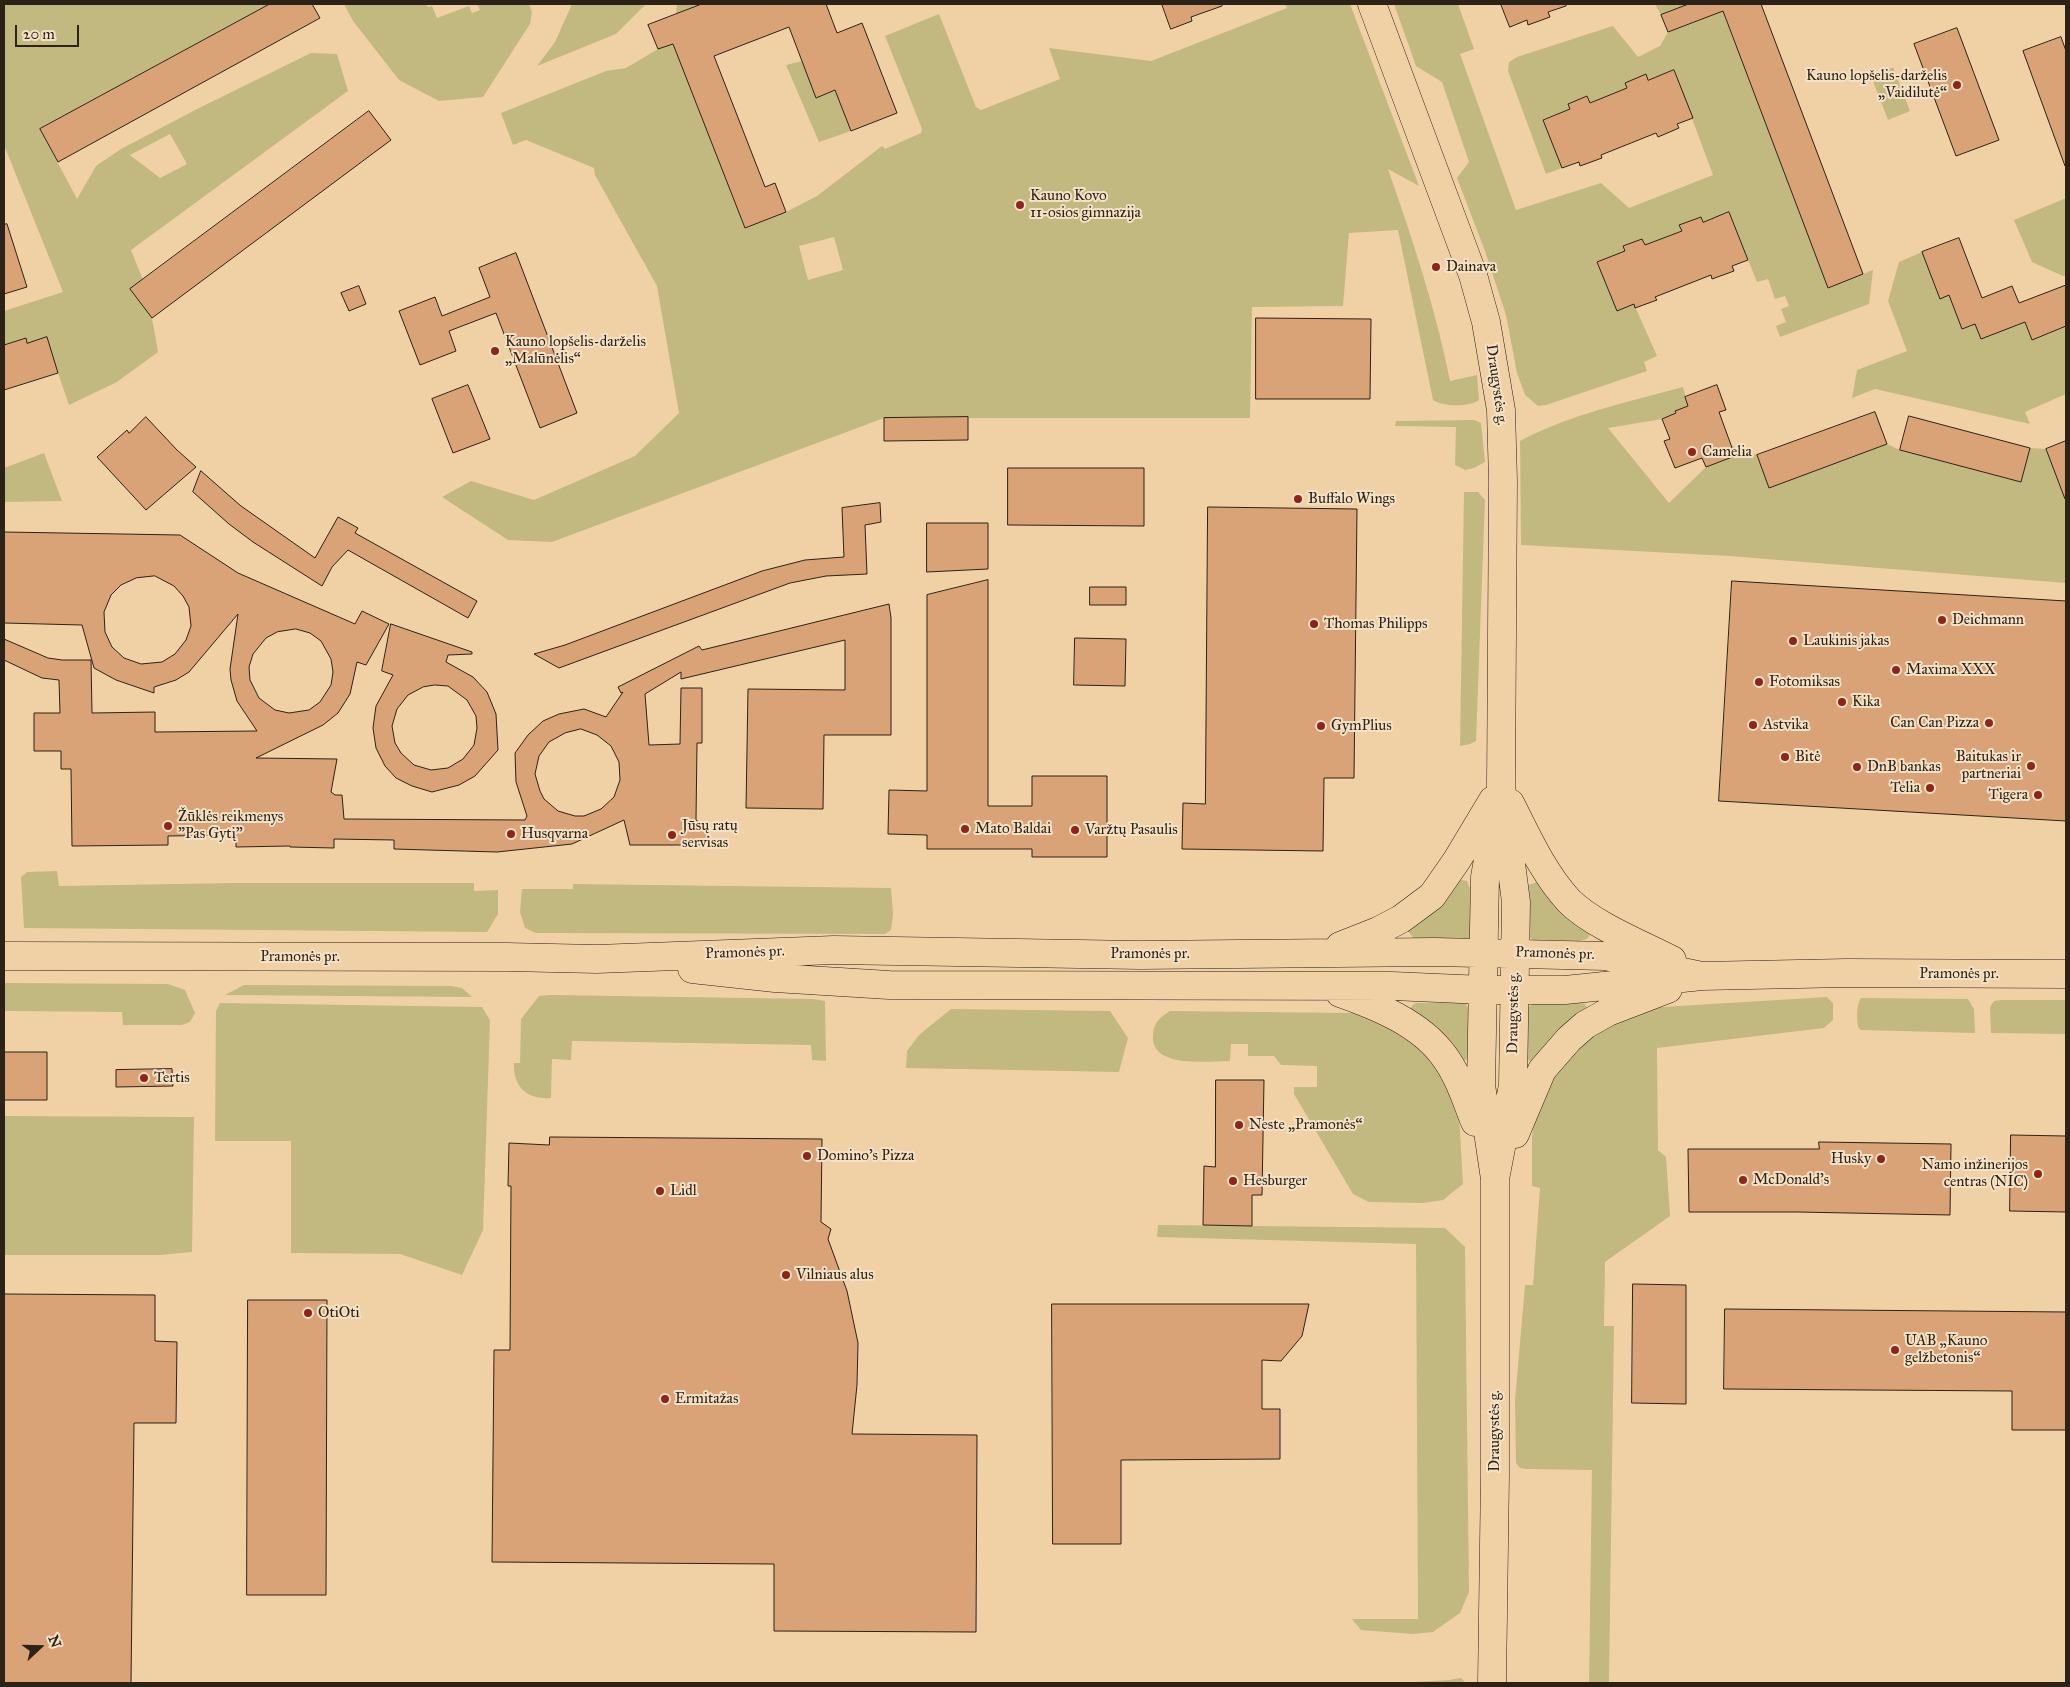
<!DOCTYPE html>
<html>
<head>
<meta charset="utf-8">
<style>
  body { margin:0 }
  #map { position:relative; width:2070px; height:1687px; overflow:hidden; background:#f0d1a6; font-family:"IM FELL Great Primer",serif }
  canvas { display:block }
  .frame { position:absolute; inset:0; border:5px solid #2d2217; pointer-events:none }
  .north { position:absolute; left:15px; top:1622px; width:50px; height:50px; -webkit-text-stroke:4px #f5e1c5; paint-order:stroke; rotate:69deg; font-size:14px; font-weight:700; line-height:20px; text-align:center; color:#2d2217 }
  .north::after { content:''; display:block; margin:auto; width:18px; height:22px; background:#2d2217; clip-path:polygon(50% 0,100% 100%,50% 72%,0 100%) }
  .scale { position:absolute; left:15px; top:25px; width:64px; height:22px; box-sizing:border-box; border:2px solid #2d2217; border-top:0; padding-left:6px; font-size:15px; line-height:18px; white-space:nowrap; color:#2d2217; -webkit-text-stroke:4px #f5e1c5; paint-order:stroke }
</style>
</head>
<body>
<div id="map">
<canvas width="2070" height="1687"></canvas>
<div class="frame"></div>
<div class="north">N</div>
<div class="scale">20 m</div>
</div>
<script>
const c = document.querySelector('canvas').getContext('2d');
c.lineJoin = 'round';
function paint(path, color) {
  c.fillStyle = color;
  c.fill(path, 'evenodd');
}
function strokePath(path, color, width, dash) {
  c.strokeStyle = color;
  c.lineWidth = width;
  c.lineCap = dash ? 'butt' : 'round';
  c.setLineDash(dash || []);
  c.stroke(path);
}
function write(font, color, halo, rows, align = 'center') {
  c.font = font + ' "IM FELL Great Primer",serif';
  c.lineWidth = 4;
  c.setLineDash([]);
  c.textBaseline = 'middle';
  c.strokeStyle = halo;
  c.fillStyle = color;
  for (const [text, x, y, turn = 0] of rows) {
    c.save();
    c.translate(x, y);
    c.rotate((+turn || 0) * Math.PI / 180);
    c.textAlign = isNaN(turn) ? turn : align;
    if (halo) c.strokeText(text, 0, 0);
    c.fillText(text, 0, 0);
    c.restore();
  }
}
const green = new Path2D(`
  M4 4H270L40 129 77 199 96 166 121 149 197 109 311 53 337 54 348 91 131 250 143 280 131 289 152 318 158 352 117 382 69 405 58 373 27 343 26 338 4 345V311L63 292 4 145ZM170 134 187 164 160 178 130 155Z
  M344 4H426L428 7 432 6 437 18 469 6 472 13 480 10 477 4H529L532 12 530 24 483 97 439 101 399 80 353 21Z
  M572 4H646L616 34 537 66 555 42Z
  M677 4H702L676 14Z
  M1285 4H1350L1419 186 1388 169C1412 238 1436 309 1450 381L1477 375 1479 400C1470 407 1443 407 1433 400L1398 230 1349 233 1343 306 1252 307 1250 418H884L552 542 508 540 442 497 471 481 534 500 635 456 679 413 657 286 595 175 594 168 526 140 513 145 501 113 606 71 626 68 658 49 673 44 745 228 786 212 817 196 882 146 885 149 921 133 922 129 885 36 939 14 976 107 981 110 1060 79 1049 48 1151 61 1287 8ZM834 237 843 270 808 280 799 246Z
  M1394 4H1429V5L1458 4 1474 49 1460 54 1516 210 1601 183 1629 208 1713 175 1674 70 1648 80 1646 75 1625 83 1627 88 1590 103 1587 96 1568 104 1570 109 1543 119 1562 168 1546 174 1508 71 1509 62 1517 57 1613 26 1638 57 1660 46 1668 32 1700 20 1694 4H1720L1828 288 1873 270 1869 304 1780 337 1776 326 1786 322 1781 309 1789 306 1785 296 1775 299 1768 279 1757 282 1729 212 1703 222 1701 217 1680 225 1682 231 1645 245 1642 239 1623 246 1625 251 1597 262 1617 311 1634 304 1657 356 1644 362 1647 371 1546 405 1538 406 1525 395 1517 373 1506 315 1485 251 1457 178 1469 162 1442 82 1416 66Z
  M1655 4H1689L1661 15Z
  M802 61 816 97 835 90 851 131 819 142 786 65Z
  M1893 67 1910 111 1888 120 1871 76Z
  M2066 198V275L2063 276 2032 262 2014 220Z
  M1922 252 1940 298 1959 291 1962 329 1975 324 2025 322 2032 340 2066 326V394L2025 412 2030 424 1875 389 1852 398 1857 370 1907 351 1888 301 1899 262Z
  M1683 387 1688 406 1676 411V413L1662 419 1608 428 1669 503 1706 467 1725 460 1721 450 1732 446 1757 455 1769 488 1887 444 1900 450 2021 482 2030 448 2046 449 2060 486 2066 484V583L1729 556 1521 545 1520 441C1571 414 1628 402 1683 387Z
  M1474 420 1481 423 1485 462 1474 468 1465 470 1455 465 1456 427 1395 426 1396 421Z
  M44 453 62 501 4 502V468Z
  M1464 492H1478L1485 500 1476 741 1470 744 1460 746Z
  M57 871 59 886 235 883H474V891L498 890V914L487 932 24 928 21 877 27 872Z
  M1462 880 1467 881 1470 889V939L1468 940 1414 939 1408 931 1409 927 1456 882Z
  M1537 882 1540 883 1589 928 1590 935 1587 939 1580 941 1533 940 1528 935 1526 888 1528 885Z
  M573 884 891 888 893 914 891 930 885 934 536 933 525 928 520 912 522 889H573Z
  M4 983 168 984 185 990 195 1013 190 1022 182 1025H123L122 1012 4 1011Z
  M244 985 451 986 462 988 472 997 225 995Z
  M551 995 813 999 825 1001 826 1061 812 1060 811 1045 572 1041 571 1060 552 1059 551 1098C527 1100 513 1087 514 1063H520L521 1019 539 996Z
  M1827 997 1833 1003V1020L1824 1028 1657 1048 1658 1150 1666 1157 1670 1216 1605 1262 1604 1326H1614L1609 1683H1589L1592 1470 1526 1469 1520 1468 1516 1463 1515 1401 1525 1285H1533L1540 1188 1532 1186V1136L1537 1105 1553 1071 1593 1033 1646 1008Z
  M1861 998 1968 999 1974 1009 1975 1033 1861 1030 1858 1027C1857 1018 1856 1005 1861 998Z
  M2001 1000H2066V1034L1991 1033 1990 1007 1994 1001Z
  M1461 1002 1466 1004 1470 1012 1469 1059 1462 1061 1411 1011 1410 1008 1415 1003Z
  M1580 1002 1585 1004 1588 1010 1533 1062 1528 1060 1525 1055 1527 1008 1533 1004Z
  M220 1003 482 1007 490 1020 483 1230 462 1275 400 1254 291 1253V1141H215L216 1011Z
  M951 1009 1110 1011 1128 1038 1119 1072 906 1068 907 1051 919 1035Z
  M1170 1011 1353 1013 1386 1020 1434 1057 1459 1113 1463 1184 1443 1200 1424 1203 1369 1202 1353 1194 1294 1094V1087H1317V1066L1281 1065 1274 1056H1248V1044H1231L1230 1061C1208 1061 1150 1069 1153 1035 1154 1022 1160 1017 1170 1011Z
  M4 1116 194 1117 192 1252 160 1255H4Z
  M1158 1225 1445 1228 1465 1247 1469 1592 1460 1613 1433 1632 1413 1634 1361 1630 1352 1619H1418L1416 1244 1157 1237Z
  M1461 1678 1466 1683H1413V1682L1449 1680Z`);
const building = new Path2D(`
  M270 4H312L320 18 58 162 40 129Z
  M702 4H826L837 33 862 23 897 113 851 131 835 90 816 98 789 27 714 56 765 187 775 183 786 212 745 228 673 44 658 49 648 25Z
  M1162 4H1222V6L1191 17 1192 21 1171 29Z
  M1501 4H1566V6L1548 12 1550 17 1528 25 1527 20 1510 27Z
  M1689 4H1761L1863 274 1828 288 1723 11 1668 32 1661 15Z
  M1957 28 1999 140 1956 156 1914 44Z
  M2061 37 2066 51V165L2065 166 2023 51Z
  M1674 70 1693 118 1677 124 1679 128 1658 137 1656 133 1601 155 1602 158 1580 166 1579 162 1562 168 1543 120 1570 109 1568 104 1587 96 1590 103 1627 88 1625 83 1646 74 1648 80Z
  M369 111 391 140 152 318 130 289Z
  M1729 212 1748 260 1732 266 1734 271 1712 279 1711 275 1655 297 1657 300 1635 308 1634 304 1617 311 1597 262 1625 251 1623 246 1642 239 1645 245 1682 231 1679 225 1701 217 1703 222Z
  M7 224 27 287 4 294V225Z
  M1959 238 1982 298 2012 286 2019 303 2066 285V326L2032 340 2025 322 1981 339 1975 324 1962 329 1949 295 1940 299 1922 252Z
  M516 253 577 413 540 428 496 313 449 331 456 351 420 365 399 311 435 297 442 316 490 297 479 268Z
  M359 286 366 304 349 311 341 293Z
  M1256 318 1371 319 1370 399H1256Z
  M47 337 58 373 4 390V345L26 338 27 343Z
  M468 385 490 439 453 453 432 399Z
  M1717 385 1726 410 1719 412 1735 456 1706 467 1702 458 1675 468 1664 441 1670 439 1662 419 1676 413 1675 411 1688 406 1685 397Z
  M1875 412 1887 444 1769 488 1757 455Z
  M1909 416 2030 448 2021 482 1900 450Z
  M146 417 177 450 196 467 146 510 97 457 127 430 129 433Z
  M968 417V440L884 441V418Z
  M2066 441V499H2065L2046 449Z
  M1008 468H1144V526L1008 525Z
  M201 471 241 506 315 558 338 517 358 528 355 533 477 601 468 618 348 550 332 567 322 586 253 542 229 524 193 492Z
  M880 503 881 522 865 525 867 574 826 576 790 583 559 668 534 654 565 645 762 571 805 560 844 557 842 508Z
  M1208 507 1357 509 1354 778H1324L1323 851 1182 849 1183 803 1205 804Z
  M927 523H988V569L927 572Z
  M4 532 180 535 238 573 355 624 362 611 389 624 366 665 357 662 350 694 338 713 323 725 256 758 337 759 331 792 335 795H342L344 819 525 820 527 816 516 782 515 753 528 735 543 721 559 714 584 709 606 717 623 692 621 693 618 687 699 646 702 650 889 604 891 618V735H824L823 809 746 808 748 689 845 690V640L681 679V672L645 694 649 745 680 744 681 688H702V743H697L696 820 706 827 708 835 706 842 699 845H630L624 820 572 844 497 852 394 849V840L334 839V848L290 847V846L236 847V835L168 836V845L72 846 71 769H61V751H34V713H60L59 680 42 678 4 660V639L48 658 62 660H91L92 713 155 712V732L257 731 237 701 231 680 230 669 238 614 189 672 176 680 154 687V693L116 680 94 668 82 625 4 623ZM155 576 174 586 183 596 189 607 191 626 186 640 175 654 162 662 141 664 124 658 112 647 105 632 104 612 111 595 121 585 136 578ZM296 629 310 633 321 641 331 659 333 672 331 685 320 702 309 710 289 713 275 710 259 698 250 680 249 667 253 654 266 638 277 632ZM581 729 597 735 611 746 619 762 620 780 614 797 601 809 584 816H575L558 811 544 799 540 791 535 774 539 756 549 742 565 733Z
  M988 580V806H1032V776H1107V857H1032V849H927V835L888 834 889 790 927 791V595Z
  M1732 581 2066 601V821L1719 801Z
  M1090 587H1126V605H1090Z
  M391 624 472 652V654L448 655 446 662 473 677 487 692 496 714 498 750 475 776 459 785 432 792 412 786 396 778 385 766 376 748 373 728 376 706 393 675 382 671ZM435 685 448 686 467 700 476 716 477 728 474 745 463 759 448 768 431 770 414 765 401 753 395 743 392 726 397 709 408 695 423 687Z
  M1075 638 1126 639 1125 686 1074 685Z
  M4 1052H47V1100H4Z
  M172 1069 173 1086 116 1087V1070Z
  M1216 1080H1264L1262 1195H1252V1226L1203 1225 1204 1166 1215 1167Z
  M2011 1135 2066 1136V1212L2010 1211Z
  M550 1137 822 1139 821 1222 831 1229 828 1239 847 1291 858 1343 857 1385 852 1434 977 1435 976 1632 774 1631V1564L492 1562 494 1350H510L511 1186H508L509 1143 549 1145Z
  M1819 1142 1951 1144 1950 1215 1798 1212H1689L1688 1149H1819Z
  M1633 1284 1686 1285V1404L1632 1403Z
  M4 1294 155 1295V1341L177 1342 176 1423H134L131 1683H4Z
  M248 1300H327L326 1595H247Z
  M1052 1304H1309L1302 1336 1281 1361 1262 1360V1409H1280V1459L1121 1460V1544H1053Z
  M1725 1309 2066 1312V1430H2012V1391L1724 1389Z`);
const major = new Path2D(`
  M1372 4 1473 275 1486 322 1501 410 1503 481 1501 786 1516 902 1513 1085 1495 1179
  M1510 803C1527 836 1543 873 1569 901 1593 925 1641 944 1672 960
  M1340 946 1378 931 1401 919 1432 896 1457 860 1493 800
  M4 956 507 957 597 959 834 950 1140 955 1435 952 1605 956 1702 976
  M692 969 775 978 889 985 1392 986 1484 990H1565L1702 976 1846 973 2066 974
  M1340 993C1377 1006 1420 1023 1444 1056 1459 1076 1466 1100 1475 1122
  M1515 1134 1542 1070 1569 1039 1585 1025 1608 1012 1668 989
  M1492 1683 1495 1475V1179L1481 1085 1485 877 1496 814`);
const markers = [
  [1957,85,5,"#8f2418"],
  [1020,205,5,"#8f2418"],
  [1436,267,5,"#8f2418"],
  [495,351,5,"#8f2418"],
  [1692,452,5,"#8f2418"],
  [1298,499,5,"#8f2418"],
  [1942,620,5,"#8f2418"],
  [1314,624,5,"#8f2418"],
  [1793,641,5,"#8f2418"],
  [1896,670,5,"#8f2418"],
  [1759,682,5,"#8f2418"],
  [1842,702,5,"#8f2418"],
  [1989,723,5,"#8f2418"],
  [1753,725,5,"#8f2418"],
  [1321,726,5,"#8f2418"],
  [1785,757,5,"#8f2418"],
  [2031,766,5,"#8f2418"],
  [1857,767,5,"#8f2418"],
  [1930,788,5,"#8f2418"],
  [2038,795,5,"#8f2418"],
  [168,826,5,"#8f2418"],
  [965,829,5,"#8f2418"],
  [1075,830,5,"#8f2418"],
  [511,834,5,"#8f2418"],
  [672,835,5,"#8f2418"],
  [144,1078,5,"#8f2418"],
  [1239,1125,5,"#8f2418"],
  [807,1156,5,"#8f2418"],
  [1881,1159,5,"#8f2418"],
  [2038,1174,5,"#8f2418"],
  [1743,1180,5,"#8f2418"],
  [1233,1181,5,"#8f2418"],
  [660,1191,5,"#8f2418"],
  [786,1275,5,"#8f2418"],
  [308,1313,5,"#8f2418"],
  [1895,1350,5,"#8f2418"],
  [665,1399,5,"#8f2418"]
];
const poiNames = [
  ["Kauno lopšelis-darželis",1947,76,"right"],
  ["„Vaidilutė“",1947,93,"right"],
  ["Kauno Kovo",1030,196],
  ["11-osios gimnazija",1030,213],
  ["Dainava",1446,267],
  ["Kauno lopšelis-darželis",505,342],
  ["„Malūnėlis“",505,359],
  ["Camelia",1702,452],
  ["Buffalo Wings",1308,499],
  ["Deichmann",1952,620],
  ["Thomas Philipps",1324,624],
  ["Laukinis jakas",1803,641],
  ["Maxima XXX",1906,670],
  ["Fotomiksas",1769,682],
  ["Kika",1852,702],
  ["Can Can Pizza",1979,723,"right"],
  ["Astvika",1763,725],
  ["GymPlius",1331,726],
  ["Bitė",1795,757],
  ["Baitukas ir",2021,757,"right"],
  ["partneriai",2021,774,"right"],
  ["DnB bankas",1867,767],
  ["Telia",1920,788,"right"],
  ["Tigera",2028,795,"right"],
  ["Žūklės reikmenys",178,817],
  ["\"Pas Gytį\"",178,834],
  ["Jūsų ratų",682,826],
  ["servisas",682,843],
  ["Mato Baldai",975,829],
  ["Varžtų Pasaulis",1085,830],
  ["Husqvarna",521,834],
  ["Tertis",154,1078],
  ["Neste „Pramonės“",1249,1125],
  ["Domino's Pizza",817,1156],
  ["Husky",1871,1159,"right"],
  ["Namo inžinerijos",2028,1165,"right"],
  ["centras (NIC)",2028,1182,"right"],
  ["McDonald's",1753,1180],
  ["Hesburger",1243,1181],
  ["Lidl",670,1191],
  ["Vilniaus alus",796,1275],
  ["OtiOti",318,1313],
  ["UAB „Kauno",1905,1341],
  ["gelžbetonis“",1905,1358],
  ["Ermitažas",675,1399]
];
const streetNames = [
  ["Draugystės g.",1496,385,82],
  ["Pramonės pr.",745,953,-2],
  ["Pramonės pr.",1150,954],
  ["Pramonės pr.",1555,954,2],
  ["Pramonės pr.",300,957],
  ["Pramonės pr.",1959,974],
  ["Draugystės g.",1514,1013,-89],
  ["Draugystės g.",1495,1431,-90]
];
paint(green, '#c2b981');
paint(building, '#d9a277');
strokePath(building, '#2d2217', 1);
strokePath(major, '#2d2217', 29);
strokePath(major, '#f0d1a6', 28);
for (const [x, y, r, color] of markers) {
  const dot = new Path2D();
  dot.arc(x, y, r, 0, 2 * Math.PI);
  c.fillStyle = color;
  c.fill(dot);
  strokePath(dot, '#f5e1c5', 2);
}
write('15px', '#2d2217', '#f5e1c5', poiNames, 'left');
write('15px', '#2d2217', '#f5e1c5', streetNames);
</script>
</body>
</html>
